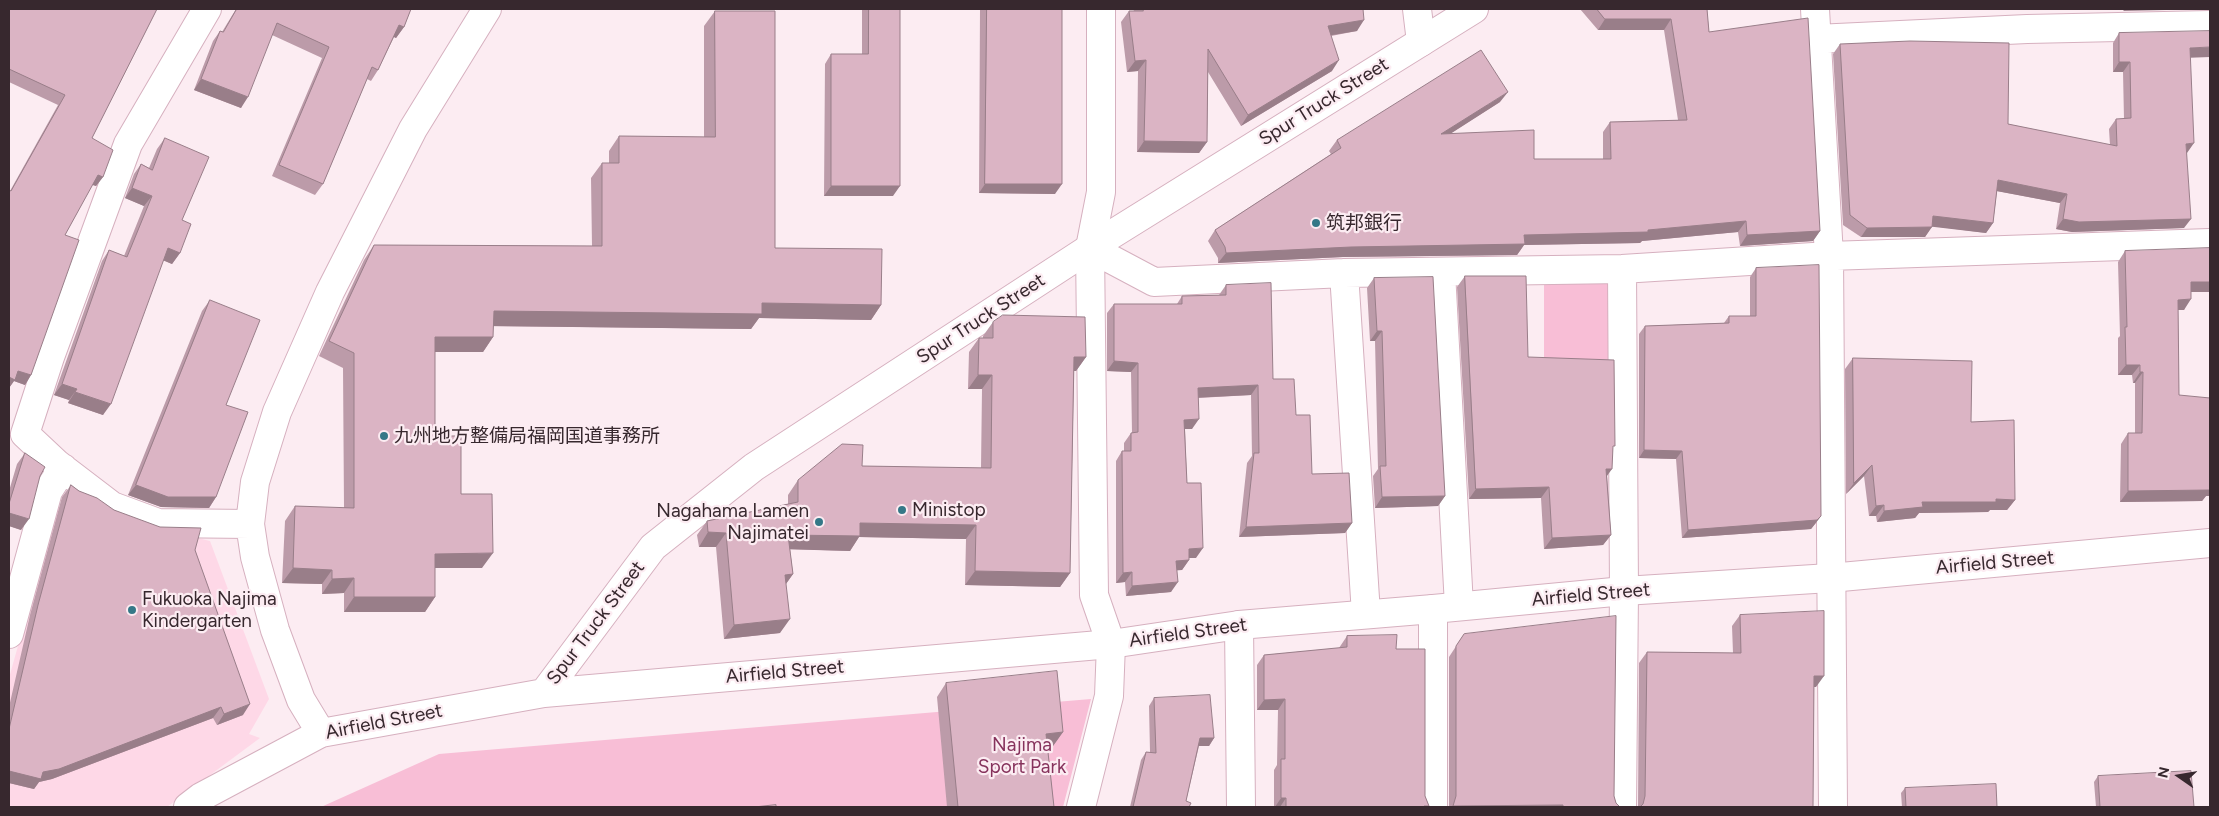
<!DOCTYPE html>
<html>
<head>
<meta charset="utf-8">
<style>
  body { margin:0 }
  #map { position:relative; width:2219px; height:816px; overflow:hidden; background:#fcecf2; font-family:Figtree,sans-serif }
  canvas { display:block }
  .frame { position:absolute; inset:0; border:10px solid #37282e; pointer-events:none }
  .north { position:absolute; left:2154px; top:751px; width:50px; height:50px; -webkit-text-stroke:4px #fcecf2; paint-order:stroke; rotate:283deg; font-size:14px; font-weight:700; line-height:20px; text-align:center; color:#37282e }
  .north::after { content:''; display:block; margin:auto; width:18px; height:22px; background:#37282e; clip-path:polygon(50% 0,100% 100%,50% 72%,0 100%) }
</style>
</head>
<body>
<div id="map">
<canvas width="2219" height="816"></canvas>
<div class="frame"></div>
<div class="north">N</div>
</div>
<script>
const c = document.querySelector('canvas').getContext('2d');
c.lineJoin = 'round';
function paint(path, color) {
  c.fillStyle = color;
  c.fill(path, 'evenodd');
}
function strokePath(path, color, width, dash) {
  c.strokeStyle = color;
  c.lineWidth = width;
  c.lineCap = dash ? 'butt' : 'round';
  c.setLineDash(dash || []);
  c.stroke(path);
}
function write(font, color, halo, rows, align = 'center') {
  c.font = font + ' Figtree,"Noto Sans JP",sans-serif';
  c.lineWidth = 4.5;
  c.setLineDash([]);
  c.textBaseline = 'middle';
  c.strokeStyle = halo;
  c.fillStyle = color;
  for (const [text, x, y, turn = 0] of rows) {
    c.save();
    c.translate(x, y);
    c.rotate((+turn || 0) * Math.PI / 180);
    c.textAlign = isNaN(turn) ? turn : align;
    if (halo) c.strokeText(text, 0, 0);
    c.fillText(text, 0, 0);
    c.restore();
  }
}
const built = new Path2D(`
  M57 507 79 509 210 541 269 699 249 734 260 738 167 807H9V678Z`);
const green = new Path2D(`
  M1544 279H1612V366H1544Z
  M1091 699 1063 807H321L439 754Z`);
const minor = new Path2D(`
  M207 9 128 144 50 357 25 434 57 464 112 506 158 523 250 524
  M1417 9 1421 42
  M1815 9 1829 256 1833 807
  M1816 39 2027 29 2210 25
  M1090 248 1154 282 1344 273 1622 269 1829 256 2210 243
  M1441 272 1459 606
  M1344 273 1366 614
  M1239 625 1241 807
  M9 634 48 491 63 468
  M321 733 301 700 275 630 255 557 250 524 255 482 277 412 330 292 413 129 487 9
  M1081 807 1109 696 1111 644 1094 595 1090 248 1101 192V9
  M1433 807V609
  M1622 807 1624 591 1622 269`);
const tertiary = new Path2D(`
  M544 693 653 547 754 467 1090 248 1474 9
  M188 807 201 797 321 733 544 693 1111 644 1239 625 1433 609 1624 591 1830 578 2210 543`);
const wall = new Path2D(`
  M9 9H157L92 138 103 177 96 186 92 185 65 235 31 375 25 385 14 381 9 388V190L10 191 58 105 9 82Z
  M236 9H411L404 27 396 38 394 37 378 70 371 81 367 79 323 184 315 195 272 176 322 58 272 35 241 108 194 90 213 41 220 31 222 32Z
  M862 9H900L893 196H824L825 64 831 54H862Z
  M980 9H1062L1055 194 979 193Z
  M1133 9H1363L1357 31 1331 36 1332 71 1241 126 1208 72 1207 142 1199 153 1137 152 1138 71 1127 72 1121 22 1129 11H1134Z
  M1580 9H1707L1709 32 1820 231 1813 241 1740 246 1738 232 1642 241 1640 243 1524 245 1517 255 1343 257 1218 263V258L1208 241 1215 230 1331 154 1329 151 1337 140 1500 102 1451 133 1534 159H1603V132L1610 122 1678 120 1664 30H1598Z
  M715 11 775 248 881 305 871 320 759 318 751 329 493 326V337L483 352H435V436L461 494 482 568H435V597L425 612H344V593L322 594V584L282 583 285 521 295 506 344 508 343 368 319 356 364 260 374 245 592 246 591 178 602 163H609V151L619 136 704 137V26Z
  M2119 33 2190 58 2184 228 2072 232 2056 229 2060 203 1997 191 1993 223 1986 233 1932 226 1925 237H1861L1843 225 1833 54 1840 44 2008 124 2110 145 2109 129 2116 119H2124L2123 72H2113V43Z
  M165 138 182 220 180 253 172 264 163 260 103 415 68 403 69 400 54 395 102 261 109 250 124 256 144 206 125 198 134 174 141 164 149 168 157 149Z
  M2125 251 2210 292H2191L2184 310H2178L2179 395 2206 496 2202 501 2120 502 2121 444 2128 433H2135V383H2133L2132 375H2118V338L2120 336 2118 262Z
  M1756 268 1821 516 1815 524 1811 529 1682 538 1676 459 1639 458V334L1645 326 1724 323 1729 316H1750V277Z
  M1465 276 1528 357 1613 449 1607 476 1611 535 1603 545 1544 549 1541 498 1469 499 1457 287Z
  M1374 278 1445 496 1438 506 1375 508 1373 476 1378 469 1375 341H1370L1367 288Z
  M1226 285 1273 379 1296 415 1312 474 1352 523 1345 533 1239 537 1247 463 1252 456 1251 395 1198 398 1192 429H1185L1187 483 1196 558H1189V560L1182 570H1177L1171 592 1126 596 1125 582 1116 583V461L1122 451H1124V443L1131 433H1132L1131 372 1107 371V313L1114 304H1177L1182 296 1219 295Z
  M210 300 226 405 216 497 209 508 161 507 128 495 202 311Z
  M993 322 1086 357 1076 371H1074L1070 573 1060 587 965 585 966 539 859 537 850 551 790 549 793 574 786 584 780 633 724 639 716 547H699L697 535 707 521 788 504V495L798 480 862 466 981 468 982 389H968L969 352 979 338H983V336Z
  M1853 358 1971 422 2015 500 2007 510H1990L1988 512 1919 513 1915 518 1877 522 1876 516H1869L1864 476 1846 494 1845 369Z
  M25 453 40 476 21 530 9 526V491L17 464Z
  M71 485 79 491 114 510 195 550 243 715 217 725 213 718 52 779 39 782 34 789 9 783V707L30 615 62 497Z
  M1740 615 1816 687H1814L1813 807H1638L1639 663 1647 652 1733 653 1732 626Z
  M1464 634 1614 796 1616 803 1620 807H1449V657Z
  M1347 636 1396 649 1425 796 1429 806 1428 807H1274V770L1277 765 1278 710H1257V665L1264 655 1339 648Z
  M946 683 1063 732 1053 746 1047 747 1054 807H947L937 697Z
  M1154 698 1214 738 1209 746H1199L1186 801 1189 807H1130L1141 760 1146 752H1150L1149 706Z
  M2098 776 2194 807H2096L2094 782Z
  M1905 788 1997 807H1902L1901 793Z`);
const shadedWall = new Path2D(`
  M2125 9H2210L2123 11Z
  M1605 19H1671L1664 30H1598Z
  M1364 20 1357 31 1320 37 1328 26Z
  M399 25 404 27 396 38 392 36Z
  M2210 47V57L2183 58 2190 48Z
  M1146 60 1138 71 1127 72 1135 61Z
  M1339 60 1332 71 1241 126 1248 115Z
  M2119 62H2130L2123 72H2113Z
  M201 79 248 97 241 108 194 90Z
  M1508 92 1500 102 1433 145 1441 134Z
  M1144 141 1207 142 1199 153 1137 152Z
  M2194 143 2187 153 2186 144Z
  M98 175 103 177 96 186 91 184Z
  M1998 180 2067 194 2060 203 1991 190Z
  M985 184H1062L1055 194 979 193Z
  M831 186H900L893 196H824Z
  M132 188 152 196 144 206 125 198Z
  M1933 216 1993 223 1986 233 1926 226Z
  M2063 219H2191L2184 228 2072 232 2056 229Z
  M1746 221 1738 232 1642 241 1640 243 1524 245 1517 255 1343 257 1218 263 1226 253 1524 235 1648 230Z
  M1932 227 1925 237H1861L1867 228Z
  M1820 231 1813 241 1740 246 1747 235Z
  M168 248 180 253 172 264 160 259Z
  M2191 282H2210V292H2184Z
  M2191 299 2184 310H2171L2178 300Z
  M762 303 881 305 871 320 759 318 751 329 483 326 494 311Z
  M1377 331H1382L1375 341H1370Z
  M435 337H493L483 352H425Z
  M1074 357H1086L1076 371H1064Z
  M1114 361 1138 363 1131 372 1107 371Z
  M2126 365H2140L2132 375H2118Z
  M18 371 31 375 25 385 14 381 9 388V377Z
  M2140 372H2143L2135 383H2133Z
  M978 375H992L982 389H968Z
  M62 384 77 389 69 400 54 395Z
  M1258 385 1251 395 1191 398 1198 388Z
  M75 392 111 404 103 415 68 403Z
  M1199 419 1192 429H1177L1184 420Z
  M1644 450 1682 451 1676 459 1639 458Z
  M1872 465 1864 476 1846 494 1854 483Z
  M1606 469H1612L1604 480Z
  M136 485 216 497 209 508 161 507 128 495Z
  M2210 485V496H2206L2202 501 2120 502 2128 491Z
  M1549 487 1541 498 1469 499 1476 489Z
  M1445 496 1438 506 1375 508 1382 497Z
  M1996 499 2015 500 2007 510H1990L1988 512 1919 513 1915 518 1877 522 1884 511 1922 502Z
  M1884 505 1876 516H1869L1876 506Z
  M9 513 29 519 21 530 9 526Z
  M1821 516 1815 524 1811 529 1682 538 1688 530Z
  M860 523 976 525 966 539 859 537 850 551 779 549 788 535Z
  M1352 523 1345 533 1239 537 1246 527Z
  M708 532 726 533 716 547H699Z
  M1611 535 1603 545 1544 549 1552 538Z
  M1203 548 1196 558H1182L1189 549Z
  M493 553 482 568H425L435 554Z
  M1189 560 1182 570 1169 571 1176 561Z
  M293 568 332 570 322 584 282 583Z
  M975 571 1070 573 1060 587 965 585Z
  M1132 572 1125 582 1116 583 1123 573Z
  M793 574 783 588 785 575Z
  M354 578 344 593 322 594 332 579Z
  M1178 582 1171 592 1126 596 1132 586Z
  M354 597H435L425 612H344Z
  M790 619 780 633 724 639 734 625Z
  M1814 676H1824L1816 687H1806Z
  M1285 699 1278 710H1257L1264 700Z
  M250 704 243 715 217 725 224 714Z
  M221 707 213 718 52 779 39 782 34 789 9 783V771L43 772Z
  M1063 732 1053 746 1036 748 1046 734Z
  M1200 738H1214L1209 746H1195Z
  M1281 798H1286L1280 807H1275Z
  M1563 805 1562 807H1451L1453 806Z`);
const building = new Path2D(`
  M9 9H157L92 138 113 150 103 177 98 175 65 235 79 240 31 375 18 371 15 380 9 377V190L11 191 65 95 9 69Z
  M237 9H411L404 27 399 25 378 70 372 67 323 184 279 165 329 47 277 23 248 97 201 79 220 31 223 32Z
  M869 9H900V186H831V54H868Z
  M987 9H1062V184H985Z
  M1143 9H1363L1364 20 1328 26 1339 60 1248 115 1208 49 1207 142 1144 141 1146 60 1135 61 1129 11H1143Z
  M1597 9H1707L1709 32 1808 18 1820 231 1747 235 1746 221 1648 230V232L1524 235 1525 244 1351 247 1226 253 1225 247 1215 230 1341 148 1337 140 1481 50 1508 92 1441 134 1534 130V159H1611L1610 122 1687 120 1671 19H1605Z
  M715 11H775V248L882 249 881 305 762 303V314L494 311 493 337H435V436H461V494H492L493 553 435 554V597H354V578L332 579V570L293 568 295 506 354 508V353L329 341 374 245 602 246V163H619V136L715 137Z
  M2210 31V47L2190 48 2194 143 2186 144 2191 219 2079 222 2063 219 2067 194 1998 180 1993 223 1933 216 1932 227 1867 228 1850 215 1840 44 1910 41 2009 43 2008 124 2117 146 2116 119 2131 118 2130 62H2119V33Z
  M165 138 209 157 182 220 191 224 180 253 168 248 111 404 75 392 77 389 62 384 109 250 127 257 152 196 132 188 141 164 152 170Z
  M2210 248V282H2191V299L2178 300 2179 395 2210 398V490L2128 491V433H2142L2143 372H2140V365H2126L2125 327H2127L2125 251Z
  M1819 265 1821 516 1817 520 1688 530 1682 451 1644 450 1645 326 1729 323V316H1756V268Z
  M1465 276H1526L1528 357 1614 360 1615 446H1613L1612 469H1606L1611 535 1552 538 1549 487 1476 489Z
  M1433 277 1445 496 1382 497 1380 466H1386L1382 331H1377L1374 278Z
  M1271 283 1273 379H1294L1296 415H1310L1312 474 1349 473 1352 523 1246 527 1254 453H1259L1258 385 1198 388 1199 419 1184 420 1187 483H1201L1203 548 1189 549V560L1176 561 1178 582 1132 586V572L1123 573 1122 451H1131V433L1138 432V363L1114 361V304H1182V296L1226 295V285Z
  M210 300 260 320 226 405 248 412 216 497H168L136 485Z
  M1003 315 1085 317 1086 357H1074L1070 573 975 571 976 525 860 523V536L788 535 793 574 785 575 790 619 734 625 726 533 708 532 707 521 798 502V480L842 444 863 445 862 466 991 468 992 375H978L979 338H993V322Z
  M1853 358 1972 361 1971 422 2014 420 2015 500 1996 499V502H1922L1923 507 1884 511V505L1876 506 1872 465 1854 483Z
  M25 453 45 467 40 476 29 519 9 513V504Z
  M71 485 79 491 97 498 114 510 160 527 201 528 195 550 250 704 224 714 221 707 59 769 43 772 41 779 9 771V729L38 605 70 487Z
  M1824 611V676H1814L1813 807H1640L1643 804 1645 796 1647 652 1741 653 1740 615Z
  M1616 616 1614 796 1616 803 1620 807H1563V805L1453 806 1456 796V646L1464 634Z
  M1397 635 1396 649H1425V796L1429 806H1424V807H1286V798H1281V759H1285V699L1264 700V655L1347 647V636Z
  M1057 671 1063 732 1046 734 1054 807H958L946 683Z
  M1210 695 1214 738H1200L1186 801 1191 803 1189 807H1133L1146 752 1156 753 1154 698Z
  M2191 771 2194 807H2100L2098 776Z
  M1996 784 1997 807H1906L1905 788Z
  M776 805V807H755Z`);
const markers = [
  [1316,223,5,"#347887"],
  [384,436,5,"#347887"],
  [902,510,5,"#347887"],
  [819,522,5,"#347887"],
  [132,610,5,"#347887"]
];
const streetNames = [
  ["Spur Truck Street",1324,102,-32],
  ["Spur Truck Street",981,319,-33],
  ["Airfield Street",1995,563,-5],
  ["Airfield Street",1591,595,-5],
  ["Spur Truck Street",596,623,-53],
  ["Airfield Street",1188,633,-8],
  ["Airfield Street",785,672,-5],
  ["Airfield Street",384,722,-11]
];
const poiNames = [
  ["筑邦銀行",1326,223],
  ["九州地方整備局福岡国道事務所",394,436],
  ["Ministop",912,510],
  ["Nagahama Lamen",809,511,"right"],
  ["Najimatei",809,533,"right"],
  ["Fukuoka Najima",142,599],
  ["Kindergarten",142,621]
];
const parkNames = [
  ["Najima",1022,745],
  ["Sport Park",1022,767]
];
paint(built, '#fed8e7');
paint(green, '#f8bed6');
strokePath(minor, '#d6b0bf', 30);
strokePath(tertiary, '#d6b0bf', 30);
strokePath(minor, '#fff', 28);
strokePath(tertiary, '#fff', 28);
paint(wall, '#bc9ba9');
paint(shadedWall, '#997e89');
paint(building, '#dbb4c4');
strokePath(building, '#997e89', 1);
for (const [x, y, r, color] of markers) {
  const dot = new Path2D();
  dot.arc(x, y, r, 0, 2 * Math.PI);
  c.fillStyle = color;
  c.fill(dot);
  strokePath(dot, '#fcecf2', 2);
}
write('19px', '#37282e', '#fcecf2', streetNames);
write('19px', '#37282e', '#fcecf2', poiNames, 'left');
write('19px', '#86325c', '#fcecf2', parkNames);
</script>
</body>
</html>
